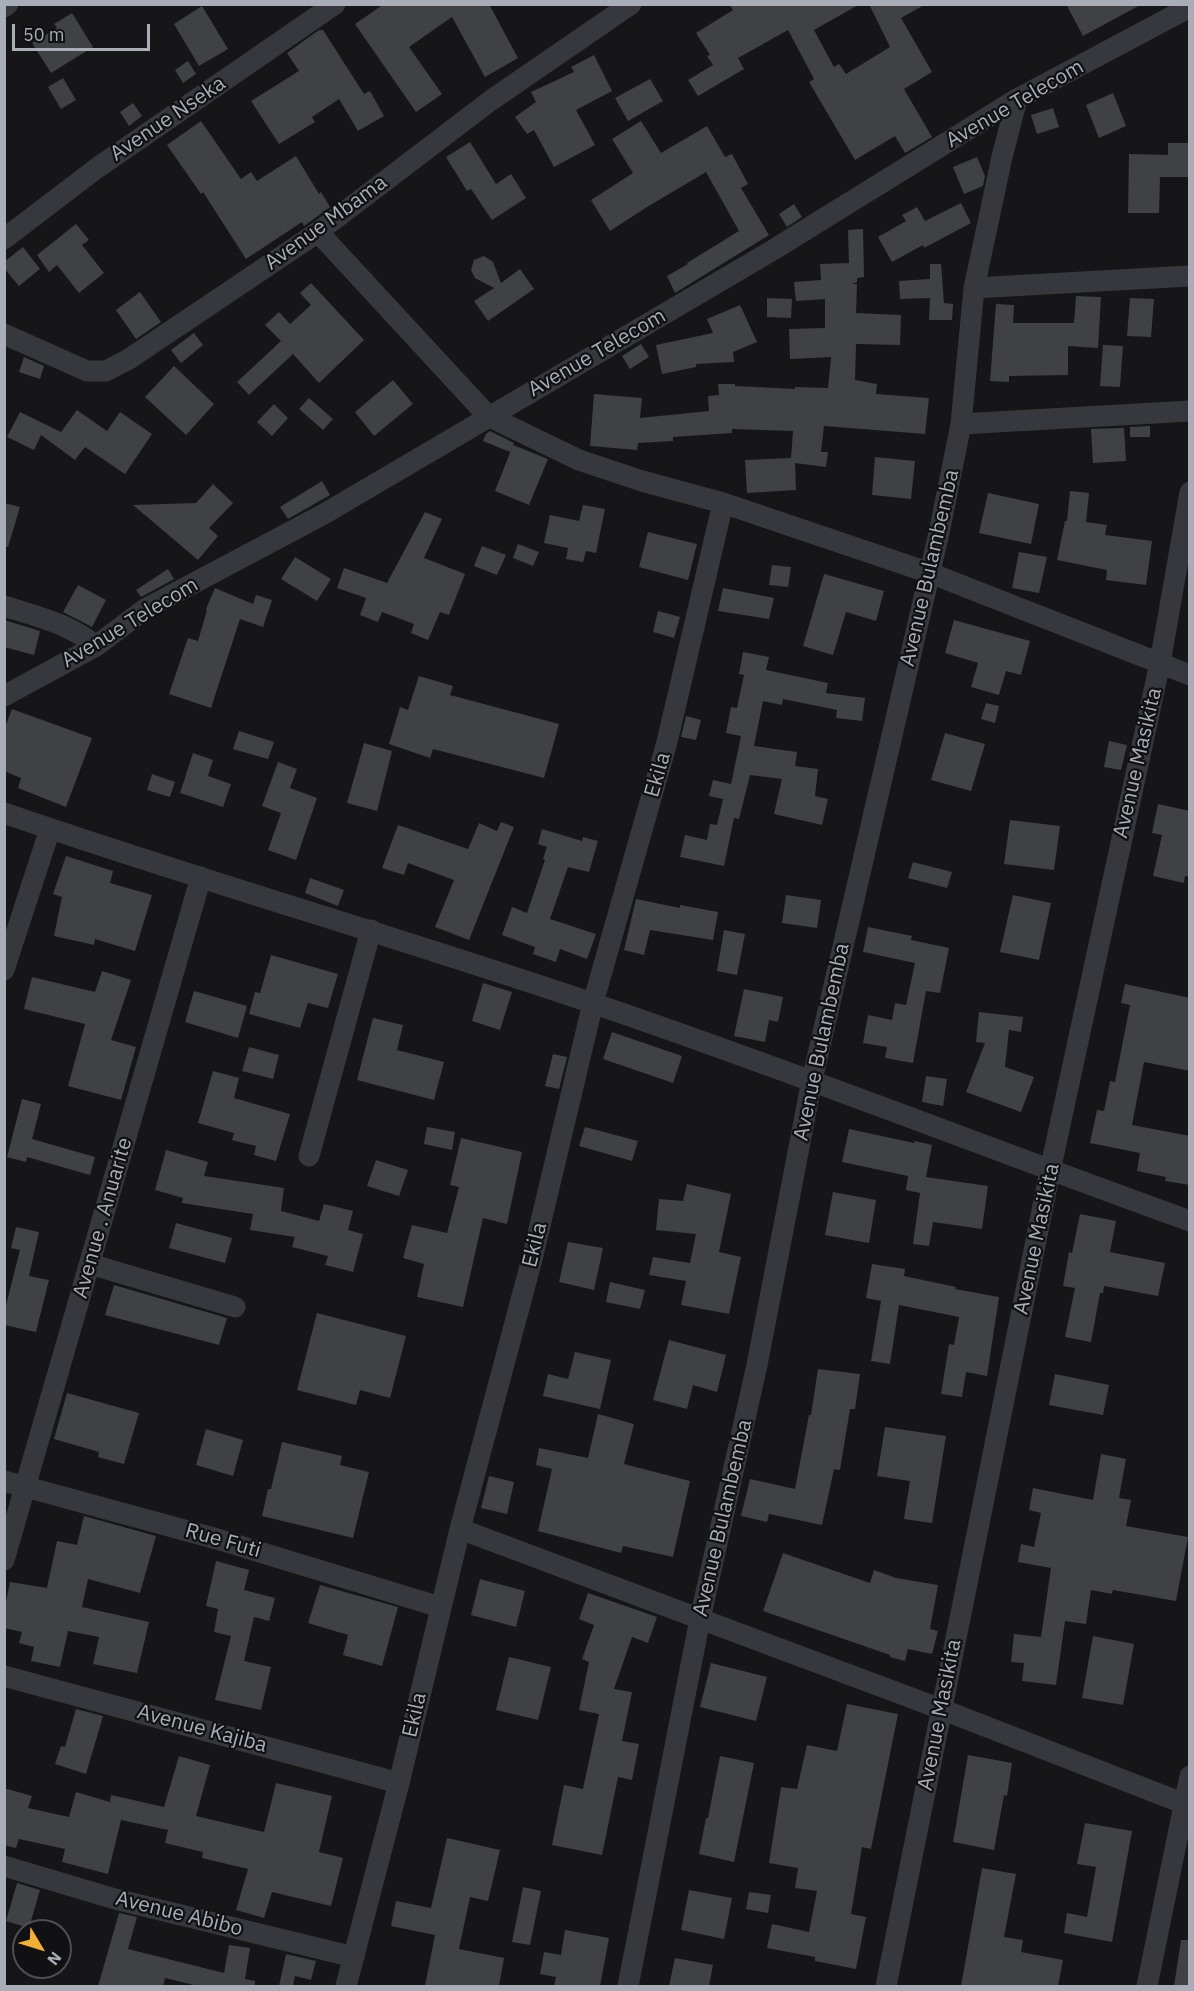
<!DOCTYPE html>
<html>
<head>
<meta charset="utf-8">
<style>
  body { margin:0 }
  #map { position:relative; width:1194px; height:1991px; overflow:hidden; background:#161618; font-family:"IBM Plex Sans",sans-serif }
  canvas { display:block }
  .frame { position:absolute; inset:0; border:6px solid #a8adb8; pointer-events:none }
  .north { position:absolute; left:12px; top:1919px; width:60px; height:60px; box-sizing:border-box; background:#111113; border:2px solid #4d4f55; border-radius:50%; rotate:128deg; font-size:16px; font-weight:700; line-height:24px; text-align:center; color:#a8adb8 }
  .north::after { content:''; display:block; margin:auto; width:21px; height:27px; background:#f2b134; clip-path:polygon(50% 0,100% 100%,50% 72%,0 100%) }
  .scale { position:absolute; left:12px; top:24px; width:138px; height:27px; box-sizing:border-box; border:3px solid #a8adb8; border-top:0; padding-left:8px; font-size:18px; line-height:21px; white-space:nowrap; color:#a8adb8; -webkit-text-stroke:4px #111113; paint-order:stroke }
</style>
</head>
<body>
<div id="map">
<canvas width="1194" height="1991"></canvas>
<div class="frame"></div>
<div class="north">N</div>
<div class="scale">50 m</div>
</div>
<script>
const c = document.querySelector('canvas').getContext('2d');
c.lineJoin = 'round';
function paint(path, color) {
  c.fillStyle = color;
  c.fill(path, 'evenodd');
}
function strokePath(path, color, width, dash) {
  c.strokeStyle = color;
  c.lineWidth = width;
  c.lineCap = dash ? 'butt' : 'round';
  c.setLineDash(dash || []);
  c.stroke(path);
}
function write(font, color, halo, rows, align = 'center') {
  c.font = font + ' "IBM Plex Sans",sans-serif';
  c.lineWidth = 4.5;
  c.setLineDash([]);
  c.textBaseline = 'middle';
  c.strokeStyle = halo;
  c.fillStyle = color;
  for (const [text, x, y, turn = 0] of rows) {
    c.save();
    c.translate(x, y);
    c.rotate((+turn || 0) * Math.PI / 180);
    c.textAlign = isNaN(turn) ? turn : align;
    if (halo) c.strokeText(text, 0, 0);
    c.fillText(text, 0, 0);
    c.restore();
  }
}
const building = new Path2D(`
  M384 4H489L518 58 485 77 452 17 409 47 442 94 416 112 355 24Z
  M729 4H860L814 30 834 67 839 64 846 74 890 47 869 4H926L901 18 932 72 904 89 932 137 905 153 895 136 855 160 809 82 814 79 788 30 738 58 744 69 698 96 688 80 713 65 707 56 710 55 696 33 733 10Z
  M1066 4H1142L1083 36Z
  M202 6 228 49 199 66 174 24Z
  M72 13 93 47 51 73 32 43 57 28 54 24Z
  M319 30H323L364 94 370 91 384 116 358 131 339 99 312 117 315 122 279 144 251 101 299 71 287 53Z
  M594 55 612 91 576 110 595 145 554 167 534 130 527 134 515 117 536 102 531 92 574 72 571 67Z
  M188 61 196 74 183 83 175 70Z
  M63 78 76 100 61 109 48 87Z
  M650 79 663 101 628 121 615 98Z
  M1113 93 1126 126 1099 138 1086 105Z
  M133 103 142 116 129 126 120 112Z
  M1053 108 1059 127 1037 134 1031 115Z
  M201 121 241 179 251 172 257 181 296 156 319 194 321 192 330 207 304 226 302 222 246 259 203 192 201 194 167 145Z
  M641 121 661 153 707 126 725 157 732 154 748 184 741 188 769 235 675 293 667 276 688 264 687 263 739 231 706 172 647 207 610 231 591 200 633 173 612 139Z
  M470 142 496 184 511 174 526 198 492 220 471 189 467 191 446 157Z
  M1168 143H1190V177H1160L1159 213H1128L1129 154 1168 155Z
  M977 157 985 176 983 186 964 194 953 167Z
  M961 203 971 223 924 248 923 245 892 262 878 237 906 221 902 215 917 207 925 221Z
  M794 204 802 217 787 227 779 214Z
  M76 224 89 240 82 245 104 273 79 293 57 265 49 272 37 255Z
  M863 229 864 277 857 278V282L852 284H857L856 313 901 315 900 345 856 344 855 380 877 384 876 394 929 398 925 434 824 426 821 452H828L826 467 795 463 796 490 747 493 745 460 791 458 793 431 732 429V433L673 437V441L638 443 637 450 590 446 594 394 642 398 640 418 709 411 708 396 719 395 718 384H735V386L795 389V387L828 388 831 357 790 359 789 329 825 328V299L796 301 794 282 821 280 820 264 849 263 848 230Z
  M23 247 40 269 19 286 4 268V262Z
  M484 256 493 262 501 283 520 269 534 289 488 321 474 301 494 288 475 278 471 270 474 260Z
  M930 264H941L944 303 953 304 952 320H929L930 298 900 299 899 281 930 279Z
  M311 283 364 340 319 383 293 354 249 395 237 382 281 341 265 325 279 312 290 324 311 305 300 293Z
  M140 292 161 322 136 339 116 310Z
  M1076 296 1101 297 1098 348 1068 346V375L1009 376V382L990 381 996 304 1014 305 1013 323H1074Z
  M767 298 792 299 791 318 767 317Z
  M1130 298 1154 299 1151 337 1127 336Z
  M740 305 757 342 733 352 734 362 696 364V367L662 374 656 345 713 333 707 319Z
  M194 333 203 345 181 363 171 350Z
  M641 344 649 357 630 369 622 356Z
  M1103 345 1123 346 1120 387 1100 386Z
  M24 357 44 366 40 379 19 372Z
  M174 366 214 404 186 435 145 397Z
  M393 380 413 404 374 436 355 412Z
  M309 398 333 419 323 430 299 409Z
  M274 404 288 418 272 436 257 422Z
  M77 410 107 431 120 412 152 434 125 474 85 447 75 460 41 435 34 450 7 437 20 412 61 432Z
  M1150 426V437H1130V427Z
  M1124 428 1126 461 1093 463 1091 429Z
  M490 431 514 443 510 452 483 441 486 434Z
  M513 445 548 459 529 505 495 491Z
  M875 457 915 461 911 499 872 495Z
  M322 481 330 495 288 519 280 507Z
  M213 484 233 503 209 528 218 536 198 560 133 505 196 503Z
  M1070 491 1089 493 1086 522 1107 525 1105 535 1152 541 1146 585 1106 580 1107 570 1057 560 1065 521H1067Z
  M988 493 1039 504 1031 544 979 533Z
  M4 503 20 507 8 547 4 546Z
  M583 505 605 509 596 553 586 551 583 562 566 559 568 548 544 543 550 515 579 521Z
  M425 512 442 519 424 558 465 574 449 615 440 612 428 640 411 633 414 624 382 612 378 622 360 615 366 598 337 588 344 568 387 583Z
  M648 532 697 544 688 580 639 567Z
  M518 544 539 552 533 566 513 558Z
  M482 546 506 555 497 575 474 566Z
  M1019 552 1047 557 1039 593 1012 588Z
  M295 557 331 579 317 601 281 579Z
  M772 565 791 567 788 587 769 585Z
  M168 569 174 579 141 597 136 590Z
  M824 574 884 591 876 621 846 612 833 655 803 646Z
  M78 585 106 600 92 627 63 612Z
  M215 588 253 604 256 595 272 600 263 627 240 619 211 708 169 694 188 638 198 641 207 610 206 609Z
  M723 588 774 598 769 619 718 611Z
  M658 611 680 617 674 638 653 632Z
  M4 620 40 631 34 655 4 647Z
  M954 620 1030 641 1021 675 1006 671 999 695 971 687 978 663 945 653Z
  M743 652 769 657 766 670 828 683 826 693 865 698 862 721 836 718 837 710 783 699 782 705 763 701 754 746 797 752 795 766 818 769 815 796 828 799 822 825 774 814 782 779 750 775 739 819 734 818 724 866 680 857 685 835 707 840 710 824 717 825 723 799 709 796 713 780 731 784 741 736 726 733 731 707 737 708 744 675 739 674Z
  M419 676 453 686 450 695 559 724 544 778 433 749 430 758 389 744 400 707 408 710Z
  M986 703 999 706 995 723 981 719Z
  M12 709 92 738 66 807 18 788 21 778 4 771V730Z
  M686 716 701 720 696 740 681 737Z
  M239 731 274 742 268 759 233 749Z
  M945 733 985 744 971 791 931 780Z
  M1109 741 1127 745 1121 770 1104 767Z
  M364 743 392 751 377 811 347 803Z
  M193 753 213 760 208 776 231 784 223 807 180 793Z
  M278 762 297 769 290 788 317 798 296 860 268 850 281 813 262 806Z
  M152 774 175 782 170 797 147 790Z
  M1158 804 1190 811V877L1185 876 1184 883 1153 876 1162 835 1152 833Z
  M1010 820 1060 826 1054 870 1004 864Z
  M501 822 514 827 469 940 435 927 454 880 408 863 404 875 382 868 398 825 468 849 479 823 497 831Z
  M542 829 582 841 583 837 598 841 589 872 568 867 550 919 596 934 587 959 560 949 556 962 533 954 535 947 502 935 512 907 527 913 545 860 543 859 547 847 538 844Z
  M66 856 113 871 110 883 152 895 135 951 95 939 94 945 54 936 62 897 53 894Z
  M913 862 952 872 947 888 908 878Z
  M310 878 344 890 338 906 305 893Z
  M786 895 821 900 817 928 782 923Z
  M1013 895 1051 903 1039 960 1000 952Z
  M636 899 680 908V905L718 912 713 940 650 930 644 955 624 950Z
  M868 927 912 936 911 940 949 948 940 993 926 991 913 1063 885 1058 887 1047 863 1043 868 1015 892 1020 895 1003 906 1005 915 963 863 952Z
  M724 930 745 934 737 975 717 971Z
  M271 955 338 974 328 1008 308 1003 300 1028 249 1014 255 992 260 993Z
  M102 971 131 980 111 1040 136 1047 121 1100 68 1086 85 1024 24 1009 32 977 95 992Z
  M483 983 512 992 500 1030 472 1021Z
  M1125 984 1190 998V1071L1144 1062 1132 1125 1190 1136V1185L1165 1181 1166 1177 1137 1171 1140 1153 1090 1143 1097 1110 1104 1111 1110 1081 1115 1082 1130 1005 1121 1003Z
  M744 989 783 997 778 1022 769 1020 765 1042 734 1036Z
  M194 991 247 1006 238 1038 185 1022Z
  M979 1012 1023 1017 1021 1032 1009 1030 1005 1067 1034 1077 1021 1112 966 1092 985 1043 976 1042Z
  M373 1018 403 1025 397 1050 444 1062 434 1100 357 1080Z
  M612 1032 682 1056 673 1083 603 1059Z
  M249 1047 279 1055 273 1079 242 1071Z
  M553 1054 567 1057 559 1089 545 1086Z
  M213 1071 239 1078 234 1098 290 1114 276 1161 254 1155 256 1146 232 1140 234 1133 198 1123Z
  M926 1076 947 1079 943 1106 922 1102Z
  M22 1099 41 1104 32 1139 95 1157 90 1175 27 1157 26 1162 7 1157Z
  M427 1127 455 1132 452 1150 424 1144Z
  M585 1127 638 1141 632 1161 579 1146Z
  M849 1129 914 1143 915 1141 932 1145 926 1177 988 1186 982 1229 933 1222 929 1246 913 1244 920 1193 906 1190 908 1176 842 1162Z
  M461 1138 522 1152 507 1224 483 1218 463 1307 417 1297 424 1264 403 1258 412 1225 447 1233 459 1187 450 1185Z
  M166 1150 208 1162 204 1176 284 1188 281 1211 319 1221 324 1204 353 1211 348 1230 363 1234 353 1272 325 1265 328 1256 292 1247 295 1237 250 1230 253 1214 182 1203 183 1198 155 1190Z
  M376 1160 408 1170 399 1196 367 1186Z
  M687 1184 731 1194 719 1252 741 1257 729 1314 681 1305 686 1281 649 1275 653 1257 690 1263 696 1234 656 1230 659 1199 683 1201Z
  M833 1192 876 1200 869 1243 825 1235Z
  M1080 1214 1116 1221 1110 1252 1165 1263 1158 1296 1104 1286 1103 1293H1100L1091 1342 1065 1337 1075 1288 1063 1286 1069 1252 1072 1253Z
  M176 1223 232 1238 225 1263 169 1248Z
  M16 1227 39 1232 29 1276 49 1280 36 1332 4 1325V1313L20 1250 11 1248Z
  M568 1242 603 1248 594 1290 559 1282Z
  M872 1264 905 1269 904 1276 956 1287 955 1289 999 1297 987 1376 966 1372 962 1397 941 1394 949 1344 954 1345 959 1317 899 1305 890 1364 871 1361 881 1301 866 1298Z
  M610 1282 645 1290 640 1309 606 1302Z
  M114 1285 227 1318 219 1345 105 1315Z
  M317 1313 406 1336 390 1398 360 1390 356 1405 297 1390Z
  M669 1340 726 1355 717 1392 693 1385 687 1409 653 1400Z
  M575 1352 611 1360 600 1409 543 1396 548 1374 568 1379Z
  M818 1369 860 1374 855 1409H850L840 1470 834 1469 822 1525 769 1514 767 1522 741 1516 750 1479 795 1489 809 1415H811Z
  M1055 1374 1109 1385 1103 1415 1049 1405Z
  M67 1393 139 1413 124 1464 98 1457 99 1452 54 1439Z
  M598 1414 634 1424 624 1464 690 1481 673 1557 623 1546 621 1553 538 1531 552 1469 536 1465 539 1448 588 1458Z
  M885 1427 946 1436 932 1523 904 1519 910 1481 877 1476Z
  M206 1429 243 1440 233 1476 196 1465Z
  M282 1442 342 1456 340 1465 369 1472 353 1538 262 1516 268 1489H271Z
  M1101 1454 1126 1459 1119 1498 1131 1500 1126 1526 1188 1537 1176 1601 1113 1590 1112 1594 1091 1590 1086 1624 1065 1621 1056 1685 1022 1681 1024 1663 1011 1662 1014 1634 1041 1637 1051 1568 1018 1562 1021 1544 1034 1547 1041 1513 1029 1510 1033 1488 1093 1500Z
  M489 1476 514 1482 507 1514 481 1508Z
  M84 1516 156 1536 140 1593 88 1579 82 1607 149 1622 137 1673 93 1664 99 1637 68 1631 60 1667 31 1661 34 1647 19 1643 22 1632 4 1628V1612L10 1582 47 1588 57 1541 77 1545Z
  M783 1553 870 1583 874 1570 896 1578 938 1585 930 1629 938 1631 932 1654 908 1649 905 1661 890 1657V1655L763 1611Z
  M216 1561 249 1570 244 1590 275 1598 269 1621 254 1617 244 1661 271 1667 261 1710 215 1700 231 1636 214 1632 218 1609 206 1606Z
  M480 1579 525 1591 516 1627 471 1615Z
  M320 1585 398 1607 382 1666 343 1655 348 1635 308 1623Z
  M588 1593 657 1617 648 1643 632 1637 614 1689 632 1692 622 1741 639 1744 632 1780 618 1777 602 1855 552 1845 564 1785 583 1789 599 1714 579 1710 589 1662 582 1659 594 1625 579 1619Z
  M1093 1636 1134 1644 1123 1705 1082 1698Z
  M509 1657 551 1667 538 1720 496 1710Z
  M711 1663 767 1677 756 1721 700 1707Z
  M847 1704 898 1714 871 1849 862 1847 851 1914 866 1917 856 1969 815 1961V1957L767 1948 772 1924 809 1932 817 1891 795 1888 798 1868 769 1863 781 1787 797 1789 807 1745 837 1751Z
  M76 1709 103 1716 86 1774 55 1764 61 1746 65 1747Z
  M968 1755 1012 1763 1007 1796 1004 1795 994 1850 953 1842Z
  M179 1756 210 1765 196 1816 264 1832 276 1783 332 1796 319 1852 343 1858 331 1906 272 1892 264 1918 236 1910 248 1869 202 1858 203 1852 165 1843 168 1830 121 1820 108 1874 62 1862 65 1849 19 1839 16 1848 4 1845V1788L32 1796 28 1808 69 1817 76 1792 110 1802 111 1795 164 1807Z
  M720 1756 754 1763 734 1862 699 1854 706 1818H708Z
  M1085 1823 1132 1831 1112 1942 1064 1933 1067 1913 1087 1917 1096 1867 1077 1864Z
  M447 1838 500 1850 488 1901 470 1897 459 1949 504 1958 499 1986H425L435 1935 391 1926 396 1901 431 1908Z
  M982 1868 1016 1874 1004 1937 1023 1940 1021 1952 1063 1960 1058 1986H961Z
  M17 1883 40 1890 29 1928 6 1921Z
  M523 1887 541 1891 530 1945 512 1942Z
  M689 1890 732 1898 724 1939 681 1930Z
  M749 1892 771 1895 768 1913 746 1909Z
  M119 1913 137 1917 128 1949 224 1973 229 1945 250 1948 245 1979 255 1981V1986H198L165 1978 163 1986H98Z
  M565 1930 609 1938 600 1986H554L556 1977 540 1974 544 1952 561 1955Z
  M1181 1940H1190V1986H1174Z
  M286 1954 316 1961 311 1980 295 1976 293 1986H279Z
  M675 1958 713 1965 709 1986H669Z`);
const minor = new Path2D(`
  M4 7 8 4
  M318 232 488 416 579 460 642 481 723 503 930 573 1190 675
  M4 239 97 168 335 4
  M974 288 1190 276
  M4 334 87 371H106L129 359 318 232 490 101 631 4
  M961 424 1190 411
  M4 606C38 617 68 623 96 646
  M4 696 96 646 145 609 324 514 773 250 1017 99 1190 7
  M4 813C199 880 397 937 592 1003 793 1071 990 1149 1190 1221
  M4 970 50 829
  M309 1156 371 930
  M90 1264 235 1307
  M4 1481 217 1539 440 1607
  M460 1529 941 1709 1190 1806
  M4 1560 201 877
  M4 1676 399 1783
  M4 1866 115 1899 354 1957
  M346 1986 399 1783 460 1529 532 1259 593 1003 667 742 723 503
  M628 1986 700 1619 757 1365 812 1080 939 533 961 424 974 288 1002 157 1017 99
  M886 1986 1050 1171 1160 663 1190 492
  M1147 1986 1190 1776`);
const streetNames = [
  ["Avenue Telecom",1015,104,-30],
  ["Avenue Nseka",168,119,-34],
  ["Avenue Mbama",326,223,-36],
  ["Avenue Telecom",597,353,-30],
  ["Avenue Bulambemba",930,568,-77],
  ["Avenue Telecom",130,623,-31],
  ["Avenue Masikita",1138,763,-77],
  ["Ekila",658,775,-74],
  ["Avenue Bulambemba",822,1042,-78],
  ["Avenue . Anuarite",103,1218,-74],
  ["Avenue Masikita",1037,1239,-78],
  ["Ekila",535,1245,-76],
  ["Avenue Bulambemba",723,1518,-77],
  ["Rue Futi",223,1541,16],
  ["Ekila",415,1715,-77],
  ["Avenue Masikita",940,1715,-79],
  ["Avenue Kajiba",202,1729,15],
  ["Avenue Abibo",179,1914,14]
];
paint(building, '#404145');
strokePath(minor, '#37383d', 21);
write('21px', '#a8adb8', '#111113', streetNames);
</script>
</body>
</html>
